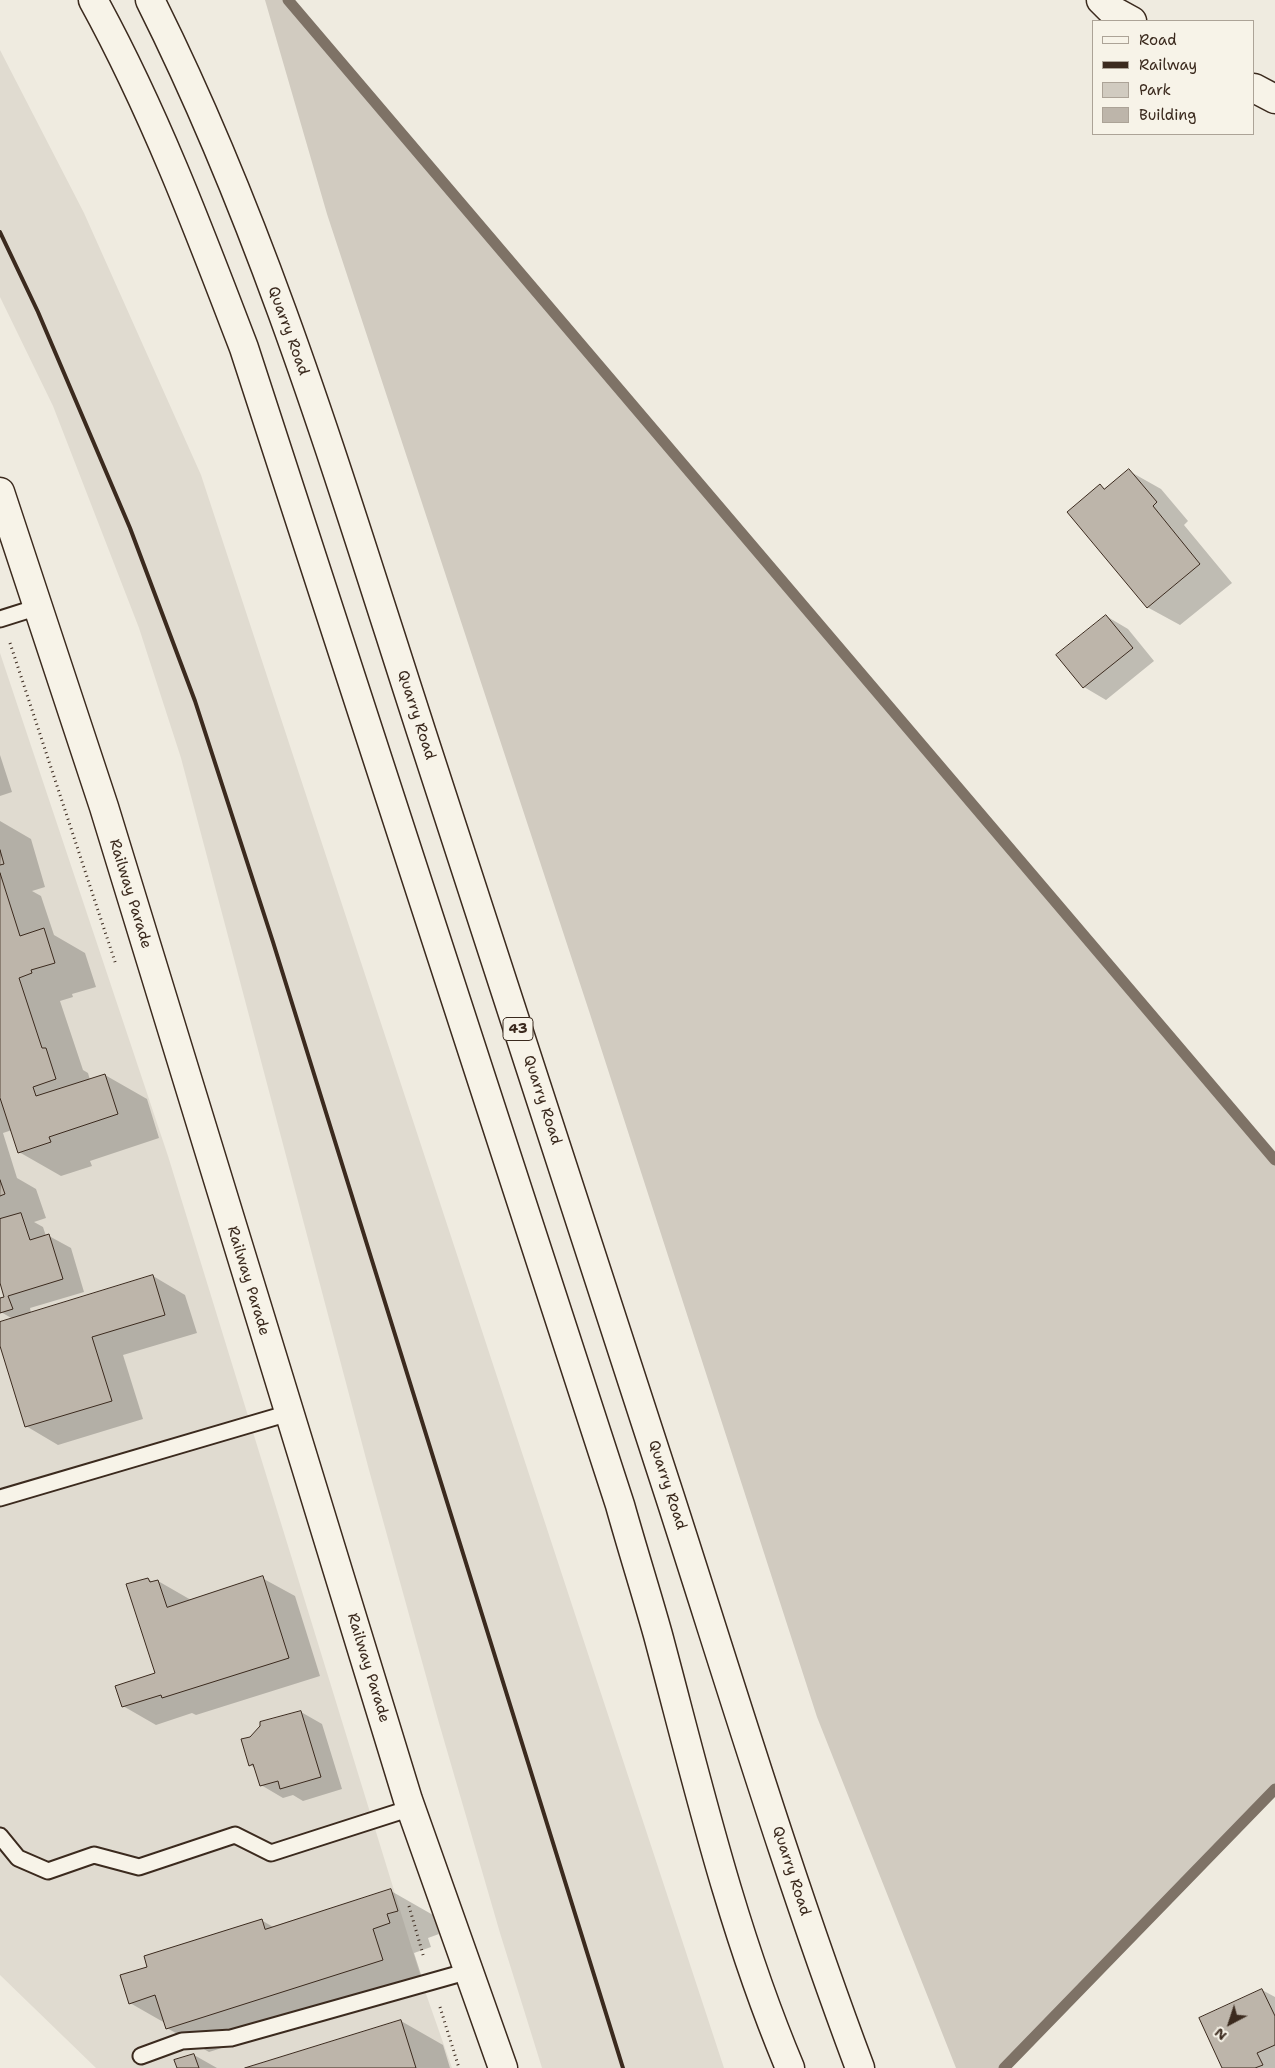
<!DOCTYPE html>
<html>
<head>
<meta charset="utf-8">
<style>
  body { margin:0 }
  #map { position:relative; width:1275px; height:2068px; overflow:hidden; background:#efebe0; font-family:"Shantell Sans",sans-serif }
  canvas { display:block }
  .legend { position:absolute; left:1092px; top:20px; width:162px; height:115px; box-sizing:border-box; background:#f7f3e8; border:1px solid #aca397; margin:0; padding:6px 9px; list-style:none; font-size:15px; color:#3b2a1e }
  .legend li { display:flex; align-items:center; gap:10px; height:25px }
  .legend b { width:25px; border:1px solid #aca397 }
  .north { position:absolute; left:1205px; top:1998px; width:50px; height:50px; -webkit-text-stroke:4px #f7f3e8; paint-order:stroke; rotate:220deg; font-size:14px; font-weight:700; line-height:20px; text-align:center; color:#3b2a1e }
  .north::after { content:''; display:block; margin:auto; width:18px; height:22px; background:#3b2a1e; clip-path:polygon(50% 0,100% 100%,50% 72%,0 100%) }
</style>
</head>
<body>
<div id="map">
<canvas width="1275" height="2068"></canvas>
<ul class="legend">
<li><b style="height:6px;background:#f7f3e8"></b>Road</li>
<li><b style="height:6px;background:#3b2a1e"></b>Railway</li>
<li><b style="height:14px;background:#d1cbc0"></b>Park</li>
<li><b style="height:14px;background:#bdb5aa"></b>Building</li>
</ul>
<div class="north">N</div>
</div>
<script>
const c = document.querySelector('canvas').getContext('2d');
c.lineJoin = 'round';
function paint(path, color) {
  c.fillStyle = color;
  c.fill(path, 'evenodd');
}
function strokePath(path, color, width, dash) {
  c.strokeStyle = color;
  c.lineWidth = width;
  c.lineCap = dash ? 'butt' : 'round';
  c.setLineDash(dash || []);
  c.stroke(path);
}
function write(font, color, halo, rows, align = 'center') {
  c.font = font + ' "Shantell Sans",sans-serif';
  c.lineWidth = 5;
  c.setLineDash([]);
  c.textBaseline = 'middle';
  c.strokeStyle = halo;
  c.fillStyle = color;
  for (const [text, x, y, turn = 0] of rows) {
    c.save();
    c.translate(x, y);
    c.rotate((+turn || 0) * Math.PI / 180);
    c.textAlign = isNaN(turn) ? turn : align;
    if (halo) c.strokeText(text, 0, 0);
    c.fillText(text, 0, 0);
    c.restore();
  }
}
const built = new Path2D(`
  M0 50 84 213 201 475 724 2068H542L500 1933 439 1723 369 1470 181 758 139 628 53 406 0 297Z
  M0 653 168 1156 425 1991 452 2068H96L0 1975Z`);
const green = new Path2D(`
  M265 0H288L1275 1160V1789L1004 2068H956L817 1717 589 1011 327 214Z`);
const shadow = new Path2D(`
  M1129 471 1161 489 1188 521 1184 525 1232 583 1180 625 1147 607 1100 486 1106 489Z
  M1106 616 1128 629 1154 661 1106 700 1084 687Z
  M0 755 12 792 0 796Z
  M0 821 31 839 45 887 32 891 41 896 54 935 85 953 96 987 72 994 73 997 60 1001 83 1070 88 1073 90 1080 105 1075 147 1099 159 1138 90 1161 92 1166 61 1176 19 1152 12 1130 3 1133 17 1178 36 1189 46 1218 34 1222 43 1227 46 1236H49L71 1248 84 1292 30 1308 31 1313 153 1276 185 1295 197 1333 123 1355 143 1419 58 1445 26 1426 0 1342V1323L13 1319 1 1312 0 1309V1299L6 1298 0 1279Z
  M262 1578 295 1596 320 1676 196 1715 192 1713 156 1725 123 1706 157 1674 148 1579 154 1583 158 1581 191 1600Z
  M301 1712 322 1724 342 1789 303 1801 293 1795 283 1798 261 1785 255 1768 250 1765V1738L262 1726Z
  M391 1891 433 1915 439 1934 428 1938 431 1947 414 1953 424 1984 209 2052 167 2028 165 2023 130 2003 149 1968 261 1920 275 1928Z
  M1262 1990 1275 1997V2068H1223Z
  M401 2021 443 2045 450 2068H250Z
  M194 2055 217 2068H178Z`);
const stream = new Path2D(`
  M288 0 1275 1160
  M1004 2068 1275 1789`);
const building = new Path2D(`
  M1129 469 1157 502 1153 506 1200 564 1147 608 1067 512 1100 484 1104 489Z
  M1106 615 1133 648 1083 688 1056 655Z
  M0 850 4 864 0 865Z
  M0 873 20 936 44 928 55 963 31 970 32 973 19 978 42 1048H46L56 1079 33 1087 36 1096 105 1074 118 1114 49 1137 51 1142 18 1153 0 1098Z
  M0 1180 5 1194 0 1196Z
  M21 1213 30 1240 49 1234 63 1279 8 1296 13 1309 0 1313V1298L4 1297 0 1283V1219Z
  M153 1275 165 1315 92 1337 112 1401 25 1427 0 1346V1322Z
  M263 1576 289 1658 162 1698 161 1695 122 1707 115 1686 155 1673 126 1584 148 1578 150 1582 158 1580 167 1607Z
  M301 1711 321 1777 280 1789 278 1781 260 1786 253 1764 249 1766 241 1739 250 1737 260 1726V1722Z
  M391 1889 398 1911 387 1914 390 1923 373 1929 383 1960 166 2029 155 1995 129 2004 120 1975 147 1967 144 1956 262 1919 265 1929Z
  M1262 1989 1275 2016V2045L1257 2053 1263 2065 1255 2068H1222L1199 2018Z
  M401 2020 416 2068H245Z
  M194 2054 199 2068H177L174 2060Z`);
const path = new Path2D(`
  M10 643 116 965
  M409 1906 424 1958
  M440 2007 459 2068`);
const service = new Path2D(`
  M0 619 38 607
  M0 1498 289 1413
  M0 1836 18 1858 48 1871 94 1855 139 1867 235 1835 271 1853 411 1808
  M141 2056 182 2041 231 2038 469 1971`);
const minor = new Path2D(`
  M1101 0 1110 9 1132 21
  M1254 88 1275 99
  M0 492 104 807 408 1800 503 2068`);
const primary = new Path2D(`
  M93 0C154 111 199 230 244 348L620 1505C632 1548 646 1592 658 1635 697 1781 731 1928 790 2068
  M150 0C267 233 341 484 421 731 504 985 588 1239 669 1494 731 1686 789 1879 860 2068`);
const rail = new Path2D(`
  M0 232 38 312 130 528 195 701 273 942 623 2068`);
const shields = [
  [518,1029,30]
];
const shieldNames = [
  ["43",518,1029]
];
const streetNames = [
  ["Quarry Road",288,331,70],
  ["Quarry Road",416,715,72],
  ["Railway Parade",130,894,73],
  ["Quarry Road",542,1100,72],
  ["Railway Parade",248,1281,73],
  ["Quarry Road",667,1485,72],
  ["Railway Parade",368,1668,73],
  ["Quarry Road",791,1871,72]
];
paint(built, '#e0dbd0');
paint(green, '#d1cbc0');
paint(shadow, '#0003');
strokePath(stream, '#7e7266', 11);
paint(building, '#bdb5aa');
strokePath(building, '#3b2a1e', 1);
strokePath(service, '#3b2a1e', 19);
strokePath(minor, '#3b2a1e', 31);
strokePath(primary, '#3b2a1e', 31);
strokePath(path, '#3b2a1e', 3, [1, 4]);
strokePath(service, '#f7f3e8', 15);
strokePath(minor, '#f7f3e8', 28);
strokePath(primary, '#f7f3e8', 28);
strokePath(rail, '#3b2a1e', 4);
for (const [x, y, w] of shields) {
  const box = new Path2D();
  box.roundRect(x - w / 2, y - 11.5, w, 23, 4);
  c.fillStyle = '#f7f3e8';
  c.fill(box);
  strokePath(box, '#3b2a1e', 1);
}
write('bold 14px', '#3b2a1e', null, shieldNames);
write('15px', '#3b2a1e', '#f7f3e8', streetNames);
</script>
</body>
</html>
